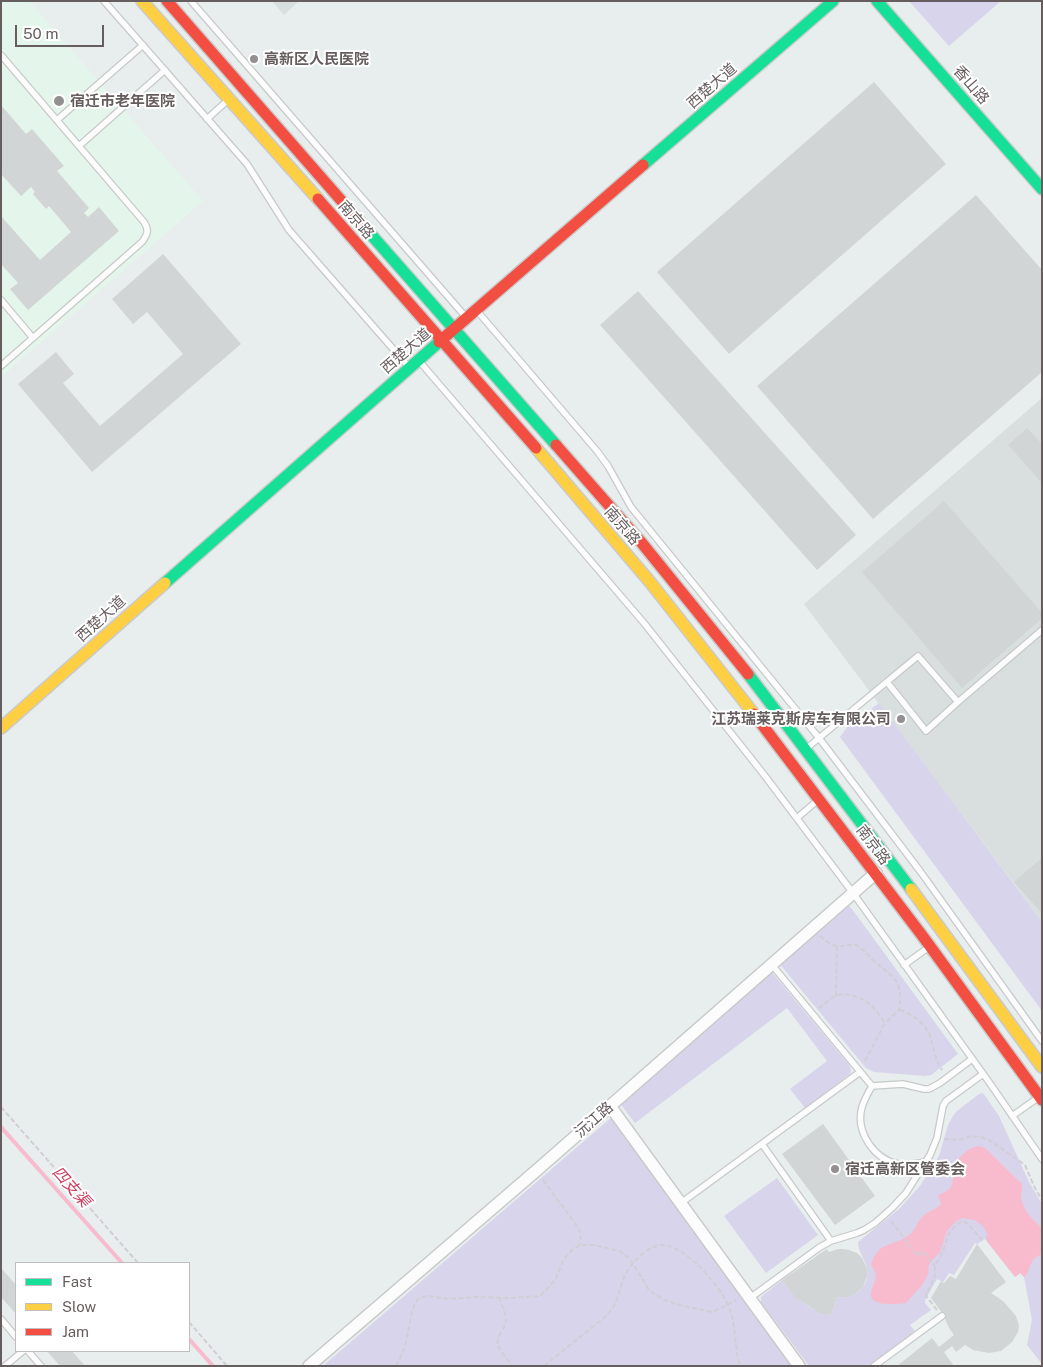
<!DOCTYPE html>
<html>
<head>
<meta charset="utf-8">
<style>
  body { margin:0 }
  #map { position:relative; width:1043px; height:1367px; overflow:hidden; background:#e8eded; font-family:"Public Sans",sans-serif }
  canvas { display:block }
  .frame { position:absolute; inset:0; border:2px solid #665d5e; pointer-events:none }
  .legend { position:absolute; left:15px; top:1262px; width:175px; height:90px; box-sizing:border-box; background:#fff; border:1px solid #c2bebf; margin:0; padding:6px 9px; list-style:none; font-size:15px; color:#665d5e }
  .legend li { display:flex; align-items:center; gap:10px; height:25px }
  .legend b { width:25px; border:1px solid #c2bebf }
  .scale { position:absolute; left:15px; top:25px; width:89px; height:22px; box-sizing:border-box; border:2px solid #665d5e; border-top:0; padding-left:6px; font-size:15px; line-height:18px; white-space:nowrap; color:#665d5e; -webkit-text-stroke:4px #fff; paint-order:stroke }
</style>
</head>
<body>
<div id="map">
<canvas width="1043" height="1367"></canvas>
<div class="frame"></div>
<ul class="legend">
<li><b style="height:6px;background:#16e098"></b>Fast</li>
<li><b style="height:6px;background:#ffcf43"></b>Slow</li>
<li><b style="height:6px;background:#f24e42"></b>Jam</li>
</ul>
<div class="scale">50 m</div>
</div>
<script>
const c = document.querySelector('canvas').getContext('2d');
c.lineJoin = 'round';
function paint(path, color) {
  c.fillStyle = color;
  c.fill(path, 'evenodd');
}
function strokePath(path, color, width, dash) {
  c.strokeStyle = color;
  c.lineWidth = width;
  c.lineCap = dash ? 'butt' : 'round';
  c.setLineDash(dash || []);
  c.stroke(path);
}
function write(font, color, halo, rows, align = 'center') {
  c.font = font + ' "Public Sans","Noto Sans SC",sans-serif';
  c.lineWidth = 4;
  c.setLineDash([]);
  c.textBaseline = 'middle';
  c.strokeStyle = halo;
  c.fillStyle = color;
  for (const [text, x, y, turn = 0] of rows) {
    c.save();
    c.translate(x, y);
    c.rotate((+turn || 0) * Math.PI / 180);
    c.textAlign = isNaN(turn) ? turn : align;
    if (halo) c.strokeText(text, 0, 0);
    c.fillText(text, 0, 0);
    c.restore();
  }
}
const industrial = new Path2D(`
  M272 1H299L284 15Z
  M1042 398V922L1009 877 804 604Z`);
const medical = new Path2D(`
  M1 1H29L203 201 1 377Z`);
const green = new Path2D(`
  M909 1H1001L949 46Z
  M879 703 1042 922V1011L840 737 848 726Z
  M845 906H849L852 909 958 1054 931 1075 925 1076 874 1072 866 1068 779 963Z
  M770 970 850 1066 851 1071 850 1074 805 1108 790 1089 827 1061 787 1008 635 1123 619 1102Z
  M983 1093 999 1116 1029 1182 1042 1204V1364L1027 1345 1032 1320 1024 1277 1021 1272 1015 1277 985 1239 977 1244 975 1243 954 1275 949 1273 943 1282 937 1279 925 1300V1303L931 1310 910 1325 915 1331 868 1366H809L763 1305 761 1303V1297L782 1280C796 1299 808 1310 831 1315L837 1297C854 1299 870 1287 867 1269 865 1259 858 1252 858 1242L899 1209 920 1186 939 1156 948 1125 953 1116 957 1111 979 1094Z
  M612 1117 791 1366H323Z
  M777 1178 818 1235 766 1273 724 1216Z`);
const water = new Path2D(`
  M979 1146 985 1148 1022 1184C1023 1189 1021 1192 1021 1197 1022 1209 1033 1220 1042 1228V1254C1038 1256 1034 1258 1032 1262 1028 1268 1030 1273 1024 1277L1020 1273 1015 1277 986 1240 987 1234 983 1226 974 1220 962 1218 954 1223 947 1231 940 1252 929 1264 928 1274 922 1285 906 1303C898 1304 871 1307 871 1295 870 1289 876 1282 876 1276 876 1272 873 1268 871 1265 877 1241 893 1247 909 1235 917 1229 916 1222 923 1216 927 1212 934 1210 939 1206L941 1204 938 1195C942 1194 946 1192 949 1189 953 1185 953 1180 953 1174 955 1161 965 1148 979 1146Z`);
const stream = new Path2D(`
  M1 1127 122 1263
  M189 1339 213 1366`);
const building = new Path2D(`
  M874 82 946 164 729 354 657 272Z
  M1 105 26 134 32 129 64 166 57 171 89 208 84 213 88 217 99 207 119 231 28 310 10 289 18 283 1 264V216L40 260 71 232 49 206 46 209 33 194 35 192 31 187 21 196 1 174Z
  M976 195 1042 270V372L873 519 757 386Z
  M163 254 241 344 92 472 18 384 56 352 74 374 63 383 100 426 183 354 147 312 133 324 112 299Z
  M638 291 856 535 817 570 600 325Z
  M1027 428 1042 444V483L1008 445Z
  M944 501 1042 613V618L962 688 862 572Z
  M1042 858V913L1014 882Z
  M823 1124 875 1196 835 1225 782 1154Z
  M977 1244 1006 1282 991 1293 1003 1301 1016 1316 1019 1326 1018 1332 1012 1342 1001 1351 989 1353 973 1350 965 1345 956 1352 952 1346 944 1352 954 1366H897L932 1338 939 1347 954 1335 949 1328 943 1314 931 1298 941 1281 944 1283 950 1276 956 1279Z
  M827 1249 829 1252 838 1249H843L849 1250 857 1253 862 1258 867 1269V1276L863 1287 855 1294 850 1297H837L831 1315 820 1313 802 1302 795 1297 782 1280Z
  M1 1268 16 1285V1314L1 1297Z
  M47 1351H72L85 1366H60Z`);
const path = new Path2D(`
  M820 936C825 940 831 946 837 946 844 947 850 943 856 945 864 949 868 956 874 961 893 978 904 980 899 1010L885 1023 864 1063
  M836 996 837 946
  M819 1008C825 1004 831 997 838 995 842 994 846 994 850 995 867 998 876 1009 885 1023
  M900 1010C913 1014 927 1025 931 1039 935 1052 934 1057 942 1070
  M1 1107 138 1263
  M944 1139 959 1140 972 1136 981 1137 991 1141 1025 1165 1034 1186 1042 1200
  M543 1180 577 1226 581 1234 580 1245
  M891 1221 918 1256 923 1251 935 1266
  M499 1297 505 1313 506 1324 500 1334 497 1344 503 1354 513 1366
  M937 1310 926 1296 935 1275V1266L943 1251 949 1233 957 1224 963 1221 968 1224 982 1240
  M189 1322 227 1366
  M396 1366 405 1347 412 1312 415 1303 419 1298 428 1296 449 1299 476 1297 512 1298 540 1296 547 1289 555 1280 564 1259 572 1250 580 1245H593L620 1251 630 1259 649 1290 664 1300 679 1305 712 1312 727 1305 737 1299
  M544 1366 605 1317C618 1304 617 1297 623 1280 626 1271 633 1262 640 1256 646 1251 653 1246 660 1245 685 1243 723 1289 730 1310 735 1325 735 1343 738 1359L741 1366`);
const lane = new Path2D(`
  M104 1 247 164 289 230 408 366
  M191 1 465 316
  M1 55 144 222C149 230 148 234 142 242L1 366
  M207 119 228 100
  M57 120 143 45
  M79 146 165 70
  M1 300 33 338
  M478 312 597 451 608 466 631 507 819 738 920 871 1042 1041
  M420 362 644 623 765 776 853 893 989 1082 1042 1159
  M887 682 926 731 958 702
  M807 748 918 656 958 702 1042 630
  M797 818 818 800
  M772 965 872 1086
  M904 965 929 947
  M872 1086C868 1093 864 1100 862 1107 855 1132 874 1159 898 1164 907 1166 917 1163 926 1162
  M872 1086 903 1084 924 1089H929L940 1083 972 1059
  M1012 1116 1039 1097
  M762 1144 831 1241
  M681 1203 860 1072
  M750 1298 820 1247 831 1241 857 1233 864 1230 875 1223 892 1208 906 1193 930 1155 937 1138 943 1106 946 1101 983 1074
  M1 1319 16 1337
  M28 1351 41 1366
  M5 1366 23 1351
  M874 1366 942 1316`);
const street = new Path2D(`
  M610 1106 799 1366
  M309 1366 537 1170 876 873`);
const fast = new Path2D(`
  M877 1 1042 189
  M643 165 833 1
  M360 222 556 445
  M165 583 439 342
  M748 674 911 889`);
const slow = new Path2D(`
  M142 1 318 199
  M536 448 650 582 754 714
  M1 728 165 583
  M911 889 1042 1067`);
const jam = new Path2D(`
  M167 1 360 222
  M318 199 536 448
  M439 342 643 165
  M556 445 641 542 748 674
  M754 714 924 938 1042 1100`);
const markers = [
  [254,59,5,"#948f90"],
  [59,101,6,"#948f90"],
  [901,719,5,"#948f90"],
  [835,1169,5,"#948f90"]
];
const poiNames = [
  ["高新区人民医院",264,59],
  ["宿迁市老年医院",70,101],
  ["江苏瑞莱克斯房车有限公司",891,719,"right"],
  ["宿迁高新区管委会",845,1169]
];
const streetNames = [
  ["香山路",971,85,49],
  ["西楚大道",712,86,-41],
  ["南京路",356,220,49],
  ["西楚大道",406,351,-41],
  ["南京路",622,526,49],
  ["西楚大道",101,619,-42],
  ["南京路",873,845,53],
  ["沅江路",594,1120,-41]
];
const waterNames = [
  ["四支渠",71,1187,48]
];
paint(industrial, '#d9dedf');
paint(medical, '#e4f6ec');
paint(green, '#d8d4eb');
paint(water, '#f8bbce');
strokePath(stream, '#f8bbce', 4);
paint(building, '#d2d5d5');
strokePath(lane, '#c8caca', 8);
strokePath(street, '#c8caca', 14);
strokePath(fast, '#cacaca', 14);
strokePath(slow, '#cacaca', 14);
strokePath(jam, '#cacaca', 14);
strokePath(path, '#d2ced5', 2, [5, 2.5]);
strokePath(lane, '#fcfcfc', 5.5);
strokePath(street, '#fcfcfc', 11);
strokePath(fast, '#16e098', 11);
strokePath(slow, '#ffcf43', 11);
strokePath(jam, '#f24e42', 11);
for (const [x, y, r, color] of markers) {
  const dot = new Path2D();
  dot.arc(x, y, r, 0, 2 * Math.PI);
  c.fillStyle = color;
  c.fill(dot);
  strokePath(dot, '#fff', 2);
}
write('bold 15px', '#665d5e', '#fff', poiNames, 'left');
write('15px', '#665d5e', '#fff', streetNames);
write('italic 16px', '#cb405f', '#fff', waterNames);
</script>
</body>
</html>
